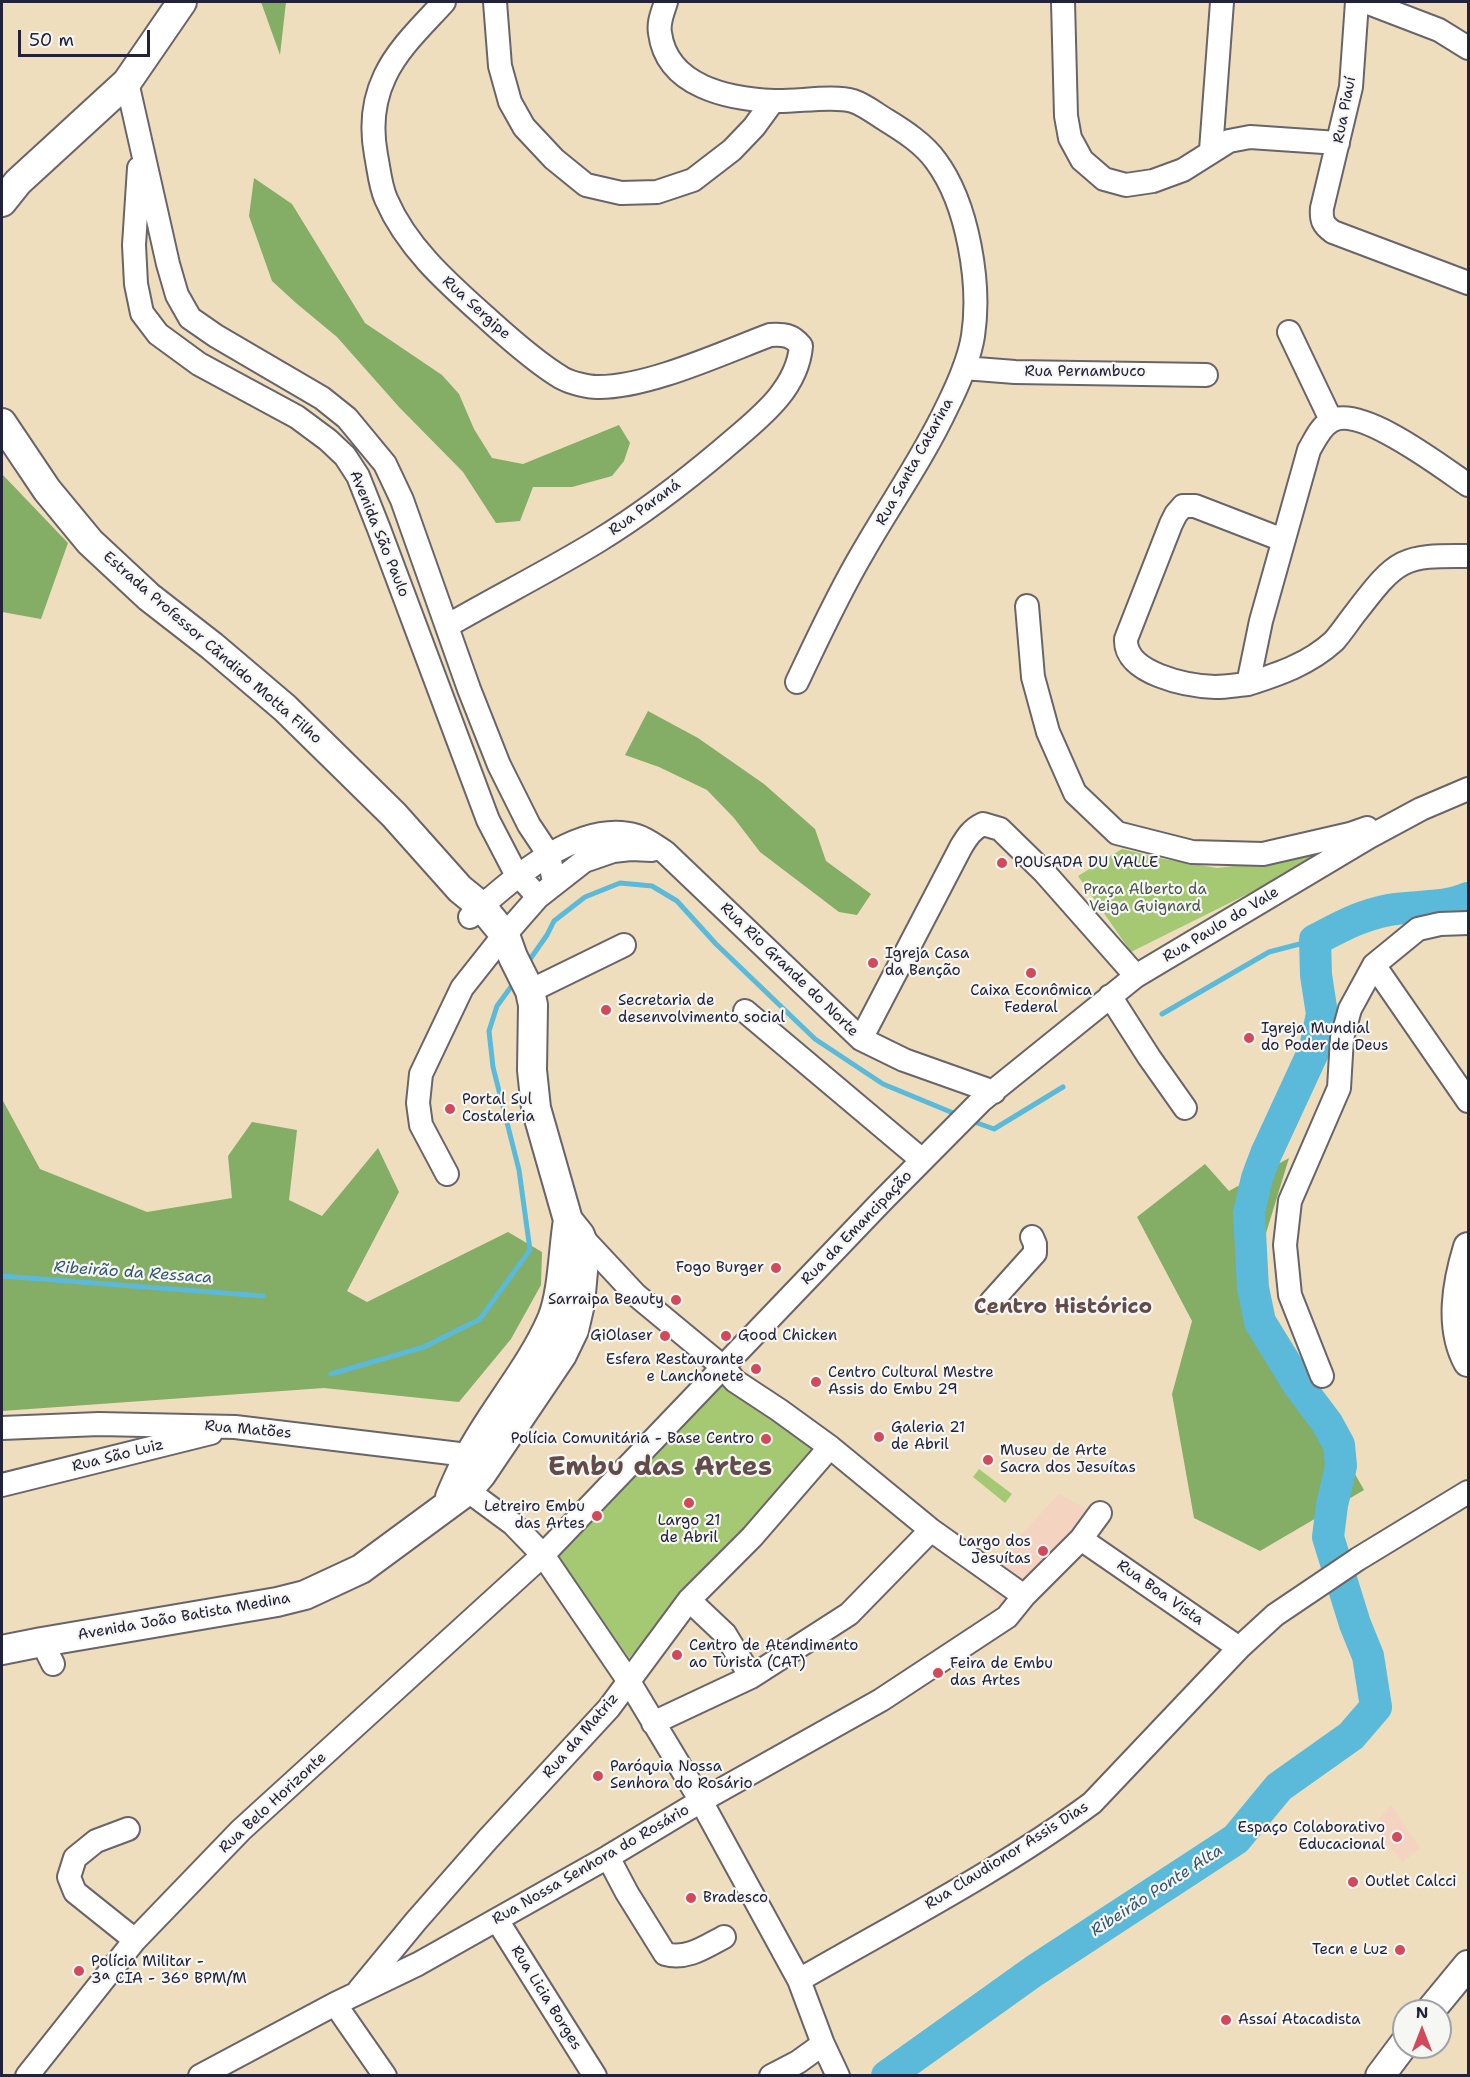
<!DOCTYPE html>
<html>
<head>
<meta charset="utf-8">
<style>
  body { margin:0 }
  #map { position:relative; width:1470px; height:2077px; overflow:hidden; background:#eedebe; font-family:"Shantell Sans",sans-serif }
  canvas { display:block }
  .frame { position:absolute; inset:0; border:3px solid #22223b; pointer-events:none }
  .north { position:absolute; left:1392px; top:1999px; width:60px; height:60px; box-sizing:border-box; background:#f6f6f2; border:2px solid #a1a1a9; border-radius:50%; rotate:0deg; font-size:16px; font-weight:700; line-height:24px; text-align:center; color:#22223b }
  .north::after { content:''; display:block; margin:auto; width:21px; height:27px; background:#d1495b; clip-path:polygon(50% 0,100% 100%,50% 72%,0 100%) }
  .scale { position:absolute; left:18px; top:30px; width:132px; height:27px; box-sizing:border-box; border:3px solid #22223b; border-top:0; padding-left:8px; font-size:18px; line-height:21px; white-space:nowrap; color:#22223b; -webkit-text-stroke:4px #f6f6f2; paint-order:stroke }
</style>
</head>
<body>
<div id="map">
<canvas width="1470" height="2077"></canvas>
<div class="frame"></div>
<div class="north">N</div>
<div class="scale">50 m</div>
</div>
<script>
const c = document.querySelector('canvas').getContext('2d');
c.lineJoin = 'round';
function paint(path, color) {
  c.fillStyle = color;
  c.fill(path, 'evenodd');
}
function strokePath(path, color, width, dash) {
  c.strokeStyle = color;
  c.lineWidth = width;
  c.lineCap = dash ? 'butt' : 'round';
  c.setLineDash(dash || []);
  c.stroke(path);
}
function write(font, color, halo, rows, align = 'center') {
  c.font = font + ' "Shantell Sans",sans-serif';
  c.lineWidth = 4.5;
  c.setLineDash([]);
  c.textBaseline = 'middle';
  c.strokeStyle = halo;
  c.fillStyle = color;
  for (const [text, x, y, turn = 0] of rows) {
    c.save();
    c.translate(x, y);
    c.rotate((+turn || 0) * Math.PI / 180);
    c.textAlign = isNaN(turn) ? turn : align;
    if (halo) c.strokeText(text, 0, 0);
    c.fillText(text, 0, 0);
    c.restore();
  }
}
const built = new Path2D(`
  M1059 1494 1094 1513 1106 1525 1014 1622 980 1578Z
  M1391 1805 1420 1848 1403 1862 1372 1827Z`);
const green = new Path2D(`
  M1350 843 1131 952 1078 876 1122 849 1164 859 1217 868 1277 861Z
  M721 1377 821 1450 629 1658 557 1555Z
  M979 1469 1012 1494 1005 1503 973 1477Z`);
const forest = new Path2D(`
  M261 2H286L280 55Z
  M254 178 292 204 365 323 442 375 459 394 474 429 492 458 523 464 619 425 630 443 624 461 612 476 572 487H533L520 521 496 523 463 472 399 407 337 337 296 303 272 281 249 216Z
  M2 474 68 543 41 619 2 612Z
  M648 711 698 738 764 784 815 829 826 861 871 894 857 915 839 912 760 852 734 818 707 790 659 767 625 755Z
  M2 1099 40 1169 147 1212 232 1198 228 1156 252 1122 297 1130 289 1200 322 1216 378 1148 399 1192 347 1291 367 1302 508 1232 542 1252 541 1285 511 1339 459 1402 324 1388 2 1411Z
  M1289 1158 1263 1243 1264 1314 1364 1490 1260 1551 1194 1518 1172 1394 1192 1321 1137 1217 1205 1164 1229 1191Z`);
const stream = new Path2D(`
  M526 965 547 935 554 921 585 897 620 883 652 886 677 901 716 944 815 1039 883 1084 958 1115
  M1162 1014 1269 952 1315 940
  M969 1120 994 1129 1063 1087
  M2 1276 263 1296
  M331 1374 424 1347 480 1319 530 1250 519 1170 493 1067 489 1031 497 1006 516 980`);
const river = new Path2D(`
  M887 2076 1034 1971 1236 1839 1279 1787 1351 1736 1376 1707 1368 1656 1355 1624 1328 1537 1332 1505 1341 1466 1339 1445 1327 1423 1300 1387 1260 1322 1253 1288 1249 1213 1257 1178 1266 1154 1315 1048 1322 1014 1316 975 1315 940C1342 926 1359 916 1389 910 1416 905 1443 909 1468 898`);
const minor = new Path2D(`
  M444 2C424 24 398 48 385 76 373 101 371 128 376 155 379 170 380 185 386 199 408 250 451 286 491 322 511 340 540 365 562 378 571 383 588 387 597 387 647 388 722 353 770 335 784 334 792 335 801 346 797 392 755 421 723 449 684 482 642 514 598 541 549 571 497 597 447 626
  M495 2 500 66 510 102 524 127 554 159 586 185 621 193 657 192 693 180 732 150 754 127 773 101
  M666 2C663 12 658 22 660 33 667 87 729 99 774 101 796 102 834 95 853 101 865 105 876 114 886 120 904 131 924 144 936 161 968 204 981 284 973 336 969 361 958 385 947 407 923 458 891 503 863 552 838 594 818 638 797 682
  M1063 2 1066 116 1070 138 1082 160 1104 179 1126 185 1153 181 1183 170 1229 141 1250 137 1338 143
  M1357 2 1351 87 1322 208C1321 220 1323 225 1333 232L1468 283
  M1366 2 1439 30 1468 48
  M127 82 168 264 177 295 190 318 216 336 322 398 347 418 385 464 402 500 469 689 499 765 529 825 549 855 554 883
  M1211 150 1222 2
  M139 168 134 245 136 284 142 313 158 334 199 364 297 417 328 440 345 456 358 476 379 529 488 820 514 870 538 897
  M1289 332 1331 420
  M964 368 1015 372 1206 375
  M1468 485C1443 468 1360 404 1331 421 1320 427 1315 440 1309 450L1261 621 1248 684C1279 674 1309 664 1334 641 1342 632 1349 621 1357 611 1397 559 1402 555 1468 556
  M1027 606 1033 677 1048 732 1075 793 1117 833 1192 852 1263 854 1350 834 1367 828
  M1248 684C1237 685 1226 687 1215 687 1188 686 1124 674 1126 639L1171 524 1176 514 1183 506H1195L1283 540
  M470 917C509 881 580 818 637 836 647 839 657 847 665 852L861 1039 904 1060 994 1092
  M1374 965 1468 1101
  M530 991 624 945
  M1110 996 1149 1057 1185 1108
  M745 1011 922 1160
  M861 1039 961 847C967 837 972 829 983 824L1000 829 1044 872 1136 976
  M447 1174 421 1125 418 1103 421 1074 462 988 496 945 538 897 584 861 613 851 631 849 652 850
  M580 1235 636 1295 723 1367 735 1381 779 1410 830 1447 931 1530 1024 1596
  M991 1302 1035 1253V1244L1032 1237
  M1322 1376 1290 1295 1285 1245 1290 1201 1339 1088 1342 1038 1350 1009 1374 965 1418 929 1440 924 1468 923
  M2 1428 99 1424 235 1427 484 1457
  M456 1482 513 1524 543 1555 628 1680 701 1801 799 1980 823 2044 838 2076
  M2 1485 211 1433
  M1081 1539 1239 1648
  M689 1600 725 1634 751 1677
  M42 1642 53 1664
  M653 1723 751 1677 849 1614 931 1530
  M128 1829 96 1841 75 1858 69 1877 75 1892 135 1940
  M608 1857 627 1893 665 1954C687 1960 705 1947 724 1937
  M497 1920 595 2076
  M799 1980C898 1923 1001 1870 1092 1803L1239 1648 1275 1615 1358 1559 1468 1492
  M359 1990 416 1921 488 1839 609 1708 689 1600 752 1537 830 1447
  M335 2004 385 2076
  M27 2076 135 1940 241 1830 543 1555 882 1201 981 1101 1136 976 1369 837 1421 809 1468 789
  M200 2076 335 2004 418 1964 608 1857 701 1801 881 1700 1007 1617 1024 1596 1081 1539 1100 1513
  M771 2076 798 2062 823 2044`);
const major = new Path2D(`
  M2 202 18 182 127 82 182 2
  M2 423 47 490 90 542 149 597 212 646 285 708 394 815 460 889 481 906 505 935 513 957 530 991 533 1005 532 1070 536 1108 568 1220 580 1235 585 1249 580 1304 574 1330 562 1355 481 1475 467 1491 361 1569 305 1595 277 1602 42 1642 2 1650
  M1468 1247C1457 1283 1449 1327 1468 1362
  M450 1497C456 1483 462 1469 469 1456 494 1409 531 1368 552 1319 563 1292 563 1250 568 1220
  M1430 2011 1468 1965
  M1380 2076 1404 2044`);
const markers = [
  [1002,863,6,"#d1495b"],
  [873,963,6,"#d1495b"],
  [1031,973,6,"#d1495b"],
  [606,1010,6,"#d1495b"],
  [1249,1038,6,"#d1495b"],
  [450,1109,6,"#d1495b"],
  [776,1268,6,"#d1495b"],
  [676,1300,6,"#d1495b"],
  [665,1336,6,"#d1495b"],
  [726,1336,6,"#d1495b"],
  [756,1369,6,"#d1495b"],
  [816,1382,6,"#d1495b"],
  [879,1437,6,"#d1495b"],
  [766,1439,6,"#d1495b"],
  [988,1460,6,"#d1495b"],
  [689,1503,6,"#d1495b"],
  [597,1516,6,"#d1495b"],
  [1043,1551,6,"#d1495b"],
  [677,1655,6,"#d1495b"],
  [938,1673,6,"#d1495b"],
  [598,1776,6,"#d1495b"],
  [1397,1837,6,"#d1495b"],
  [1353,1882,6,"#d1495b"],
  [691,1898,6,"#d1495b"],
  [1400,1950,6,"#d1495b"],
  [79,1971,6,"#d1495b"],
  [1226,2020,6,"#d1495b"]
];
const streetNames = [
  ["Rua Piauí",1345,110,-79],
  ["Rua Sergipe",476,308,42],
  ["Rua Pernambuco",1085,372],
  ["Rua Santa Catarina",915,462,-61],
  ["Rua Paraná",645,508,-36],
  ["Avenida São Paulo",379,534,68],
  ["Estrada Professor Cãndido Motta Filho",212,648,41],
  ["Rua Paulo do Vale",1221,925,-31],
  ["Rua Rio Grande do Norte",789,970,44],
  ["Rua da Emancipação",857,1228,-46],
  ["Rua Matões",248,1430,5],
  ["Rua São Luiz",118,1456,-14],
  ["Rua Boa Vista",1160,1593,35],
  ["Avenida João Batista Medina",184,1617,-10],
  ["Rua da Matriz",581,1736,-49],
  ["Rua Belo Horizonte",273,1803,-43],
  ["Rua Claudionor Assis Dias",1007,1856,-32],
  ["Rua Nossa Senhora do Rosário",591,1865,-30],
  ["Rua Licia Borges",546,1998,58]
];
const poiNames = [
  ["POUSADA DU VALLE",1014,863],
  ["Igreja Casa",885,954],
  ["da Benção",885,971],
  ["Caixa Econômica",1031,991,"center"],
  ["Federal",1031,1008,"center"],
  ["Secretaria de",618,1001],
  ["desenvolvimento social",618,1018],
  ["Igreja Mundial",1261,1029],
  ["do Poder de Deus",1261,1046],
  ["Portal Sul",462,1100],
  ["Costaleria",462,1117],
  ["Fogo Burger",764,1268,"right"],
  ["Sarraipa Beauty",664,1300,"right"],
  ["GiOlaser",653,1336,"right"],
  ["Good Chicken",738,1336],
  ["Esfera Restaurante",744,1360,"right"],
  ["e Lanchonete",744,1377,"right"],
  ["Centro Cultural Mestre",828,1373],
  ["Assis do Embu 29",828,1390],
  ["Galeria 21",891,1428],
  ["de Abril",891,1445],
  ["Polícia Comunitária - Base Centro",754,1439,"right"],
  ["Museu de Arte",1000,1451],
  ["Sacra dos Jesuítas",1000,1468],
  ["Letreiro Embu",585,1507,"right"],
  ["das Artes",585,1524,"right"],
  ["Largo 21",689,1521,"center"],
  ["de Abril",689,1538,"center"],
  ["Largo dos",1031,1542,"right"],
  ["Jesuítas",1031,1559,"right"],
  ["Centro de Atendimento",689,1646],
  ["ao Turista (CAT)",689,1663],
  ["Feira de Embu",950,1664],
  ["das Artes",950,1681],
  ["Paróquia Nossa",610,1767],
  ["Senhora do Rosário",610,1784],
  ["Espaço Colaborativo",1385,1828,"right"],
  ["Educacional",1385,1845,"right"],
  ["Outlet Calcci",1365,1882],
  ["Bradesco",703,1898],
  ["Tecn e Luz",1388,1950,"right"],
  ["Polícia Militar -",91,1962],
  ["3ª CIA - 36º BPM/M",91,1979],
  ["Assaí Atacadista",1238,2020]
];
const parkNames = [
  ["Praça Alberto da",1145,890],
  ["Veiga Guignard",1145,907]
];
const waterNames = [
  ["Ribeirão da Ressaca",133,1273,4],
  ["Ribeirão Ponte Alta",1157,1891,-33]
];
const districtNames = [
  ["Centro Histórico",1063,1308]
];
const townNames = [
  ["Embu das Artes",660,1468]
];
paint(built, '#f4d3c0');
paint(green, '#a5c973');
paint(forest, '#84ad65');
strokePath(stream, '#5bb9d9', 5);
strokePath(river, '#5bb9d9', 32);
strokePath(minor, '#696469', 26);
strokePath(major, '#696469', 32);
strokePath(minor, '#fff', 22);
strokePath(major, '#fff', 28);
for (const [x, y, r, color] of markers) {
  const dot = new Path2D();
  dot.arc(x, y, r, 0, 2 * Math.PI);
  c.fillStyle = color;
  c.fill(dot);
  strokePath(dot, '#f6f6f2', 2);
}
write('15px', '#22223b', '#f6f6f2', streetNames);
write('15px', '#22223b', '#f6f6f2', poiNames, 'left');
write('15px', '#49544c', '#f6f6f2', parkNames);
write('italic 16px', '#365772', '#f6f6f2', waterNames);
write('bold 21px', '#614c4b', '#f6f6f2', districtNames);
write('bold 27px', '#614c4b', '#f6f6f2', townNames);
</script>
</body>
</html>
